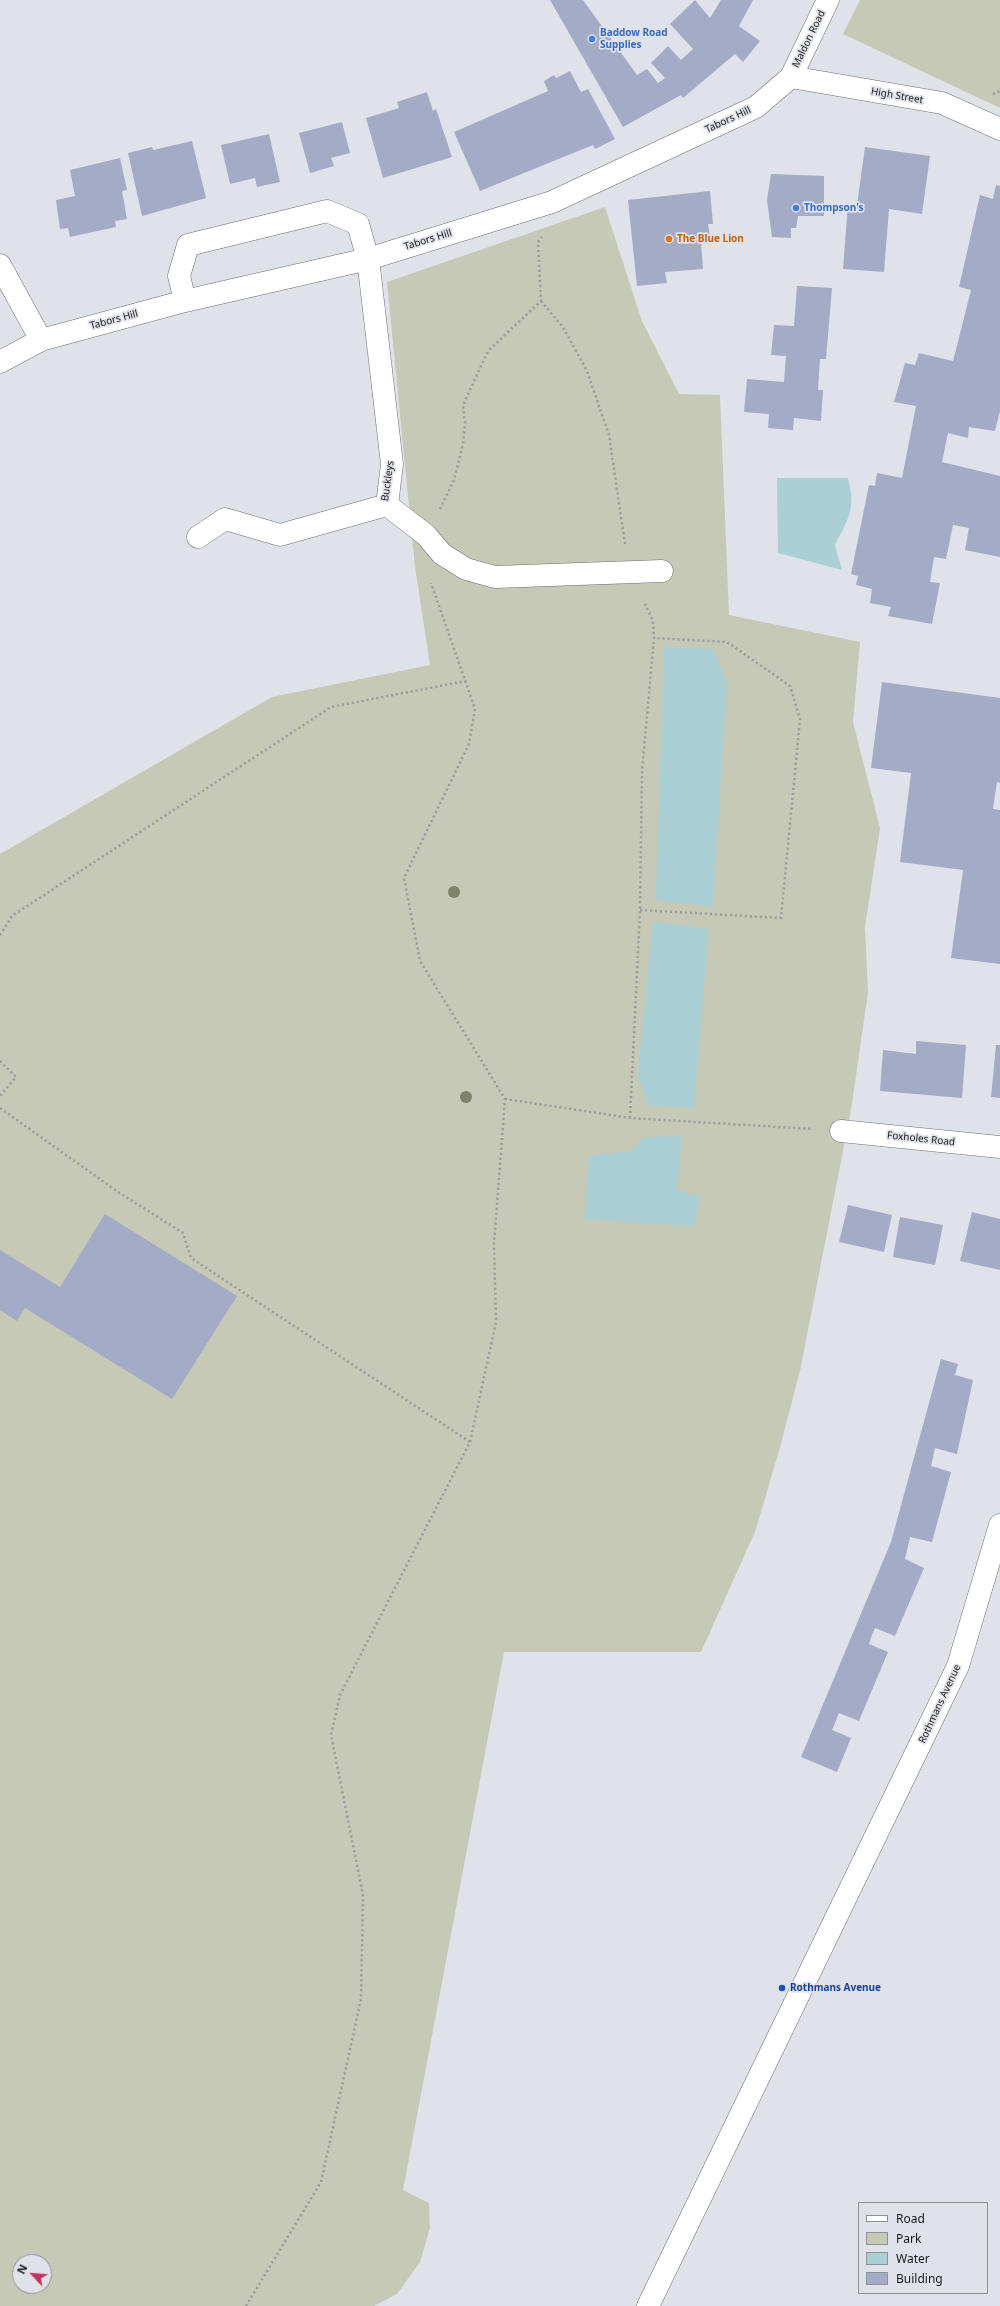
<!DOCTYPE html>
<html>
<head>
<meta charset="utf-8">
<style>
  body { margin:0 }
  #map { position:relative; width:1000px; height:2306px; overflow:hidden; background:#e0e2ea; font-family:"Noto Sans",sans-serif }
  canvas { display:block }
  .legend { position:absolute; left:858px; top:2202px; width:130px; height:92px; box-sizing:border-box; background:#e0e2ea; border:1px solid #909197; margin:0; padding:5px 7px; list-style:none; font-size:12px; color:#18181b }
  .legend li { display:flex; align-items:center; gap:8px; height:20px }
  .legend b { width:20px; border:1px solid #909197 }
  .north { position:absolute; left:12px; top:2254px; width:40px; height:40px; box-sizing:border-box; background:#e0e2ea; border:1px solid #909197; border-radius:50%; rotate:296deg; font-size:11px; font-weight:700; line-height:16px; text-align:center; color:#18181b }
  .north::after { content:''; display:block; margin:auto; width:14px; height:18px; background:#c2335d; clip-path:polygon(50% 0,100% 100%,50% 72%,0 100%) }
</style>
</head>
<body>
<div id="map">
<canvas width="1000" height="2306"></canvas>
<ul class="legend">
<li><b style="height:5px;background:#fff"></b>Road</li>
<li><b style="height:11px;background:#c6c9b5"></b>Park</li>
<li><b style="height:11px;background:#aad0d5"></b>Water</li>
<li><b style="height:11px;background:#a3abc7"></b>Building</li>
</ul>
<div class="north">N</div>
</div>
<script>
const c = document.querySelector('canvas').getContext('2d');
c.lineJoin = 'round';
function paint(path, color) {
  c.fillStyle = color;
  c.fill(path, 'evenodd');
}
function strokePath(path, color, width, dash) {
  c.strokeStyle = color;
  c.lineWidth = width;
  c.lineCap = dash ? 'butt' : 'round';
  c.setLineDash(dash || []);
  c.stroke(path);
}
function write(font, color, halo, rows, align = 'center') {
  c.font = font + ' "Noto Sans",sans-serif';
  c.lineWidth = 3.5;
  c.setLineDash([]);
  c.textBaseline = 'middle';
  c.strokeStyle = halo;
  c.fillStyle = color;
  for (const [text, x, y, turn = 0] of rows) {
    c.save();
    c.translate(x, y);
    c.rotate((+turn || 0) * Math.PI / 180);
    c.textAlign = isNaN(turn) ? turn : align;
    if (halo) c.strokeText(text, 0, 0);
    c.fillText(text, 0, 0);
    c.restore();
  }
}
const green = new Path2D(`
  M860 0H1000V108L843 34Z
  M605 207 642 321 679 394 720 395 729 615 860 642 853 722 880 828 865 927 868 992 851 1110 800 1371 779 1451 755 1532 701 1652H504L403 2190 429 2203 430 2228 420 2262 397 2294 374 2306H0V854L272 697 430 665 415 567 387 282ZM20 2262H44V2286H20Z`);
const water = new Path2D(`
  M777 478H848C856 509 849 518 835 545L842 570 778 553Z
  M664 647 713 649 727 682 713 907 656 900Z
  M653 922 709 928 694 1108 648 1105 638 1075Z
  M682 1135 677 1190 700 1197 694 1226 585 1219 589 1156 631 1151 643 1138Z`);
const building = new Path2D(`
  M550 0H583L637 75 647 69 658 83 665 78 651 63 668 46 681 60 693 49 670 24 695 0 710 18 721 0H753L739 26 760 41 743 62 735 54 683 98 681 95 623 127Z
  M570 71 581 92 588 89 615 139 595 149 593 145 480 191 454 132 548 91 544 81 554 75 556 78Z
  M427 92 433 111 436 109 452 157 383 178 366 118 399 108 397 102Z
  M342 122 350 153 331 158 334 166 310 173 299 133Z
  M269 134 280 182 257 187 255 178 230 184 221 145Z
  M192 141 206 198 142 216 128 153 152 147 153 150Z
  M865 147 930 156 922 214 889 209 884 272 843 269 848 204 857 205Z
  M120 158 127 190 122 191 127 219 115 221 116 227 70 237 68 228 60 229 56 200 75 196 70 170Z
  M771 174 824 176V216H798L796 228H791V238L772 237 767 200Z
  M996 185 1000 186V411L995 431 969 427 968 438 948 433 942 462 1000 476V557L965 550 969 528 953 525 946 559 934 557 930 582 940 583 932 624 888 616 891 607 870 603 872 589 856 585 858 576 851 574 869 485 875 486 877 473 902 478 916 406 894 402 905 363 915 365 919 353 953 361 971 290 959 287 980 195 993 199Z
  M710 191 713 224H708L710 237 701 241 703 269 665 272 667 283 637 286 628 200Z
  M797 286 832 288 826 359H820L818 390H823L821 421 794 418 793 430 768 428 769 414 744 412 747 379 784 382 786 356 771 355 774 325 794 326Z
  M882 682 1000 698V783L997 782 993 809 1000 810V964L951 958 963 870 900 862 911 773 871 768Z
  M916 1041 966 1045 962 1098 880 1091 883 1050 916 1054Z
  M996 1045H1000V1098L991 1097Z
  M848 1205 892 1215 884 1252 839 1242Z
  M972 1212 1000 1219V1270L960 1261Z
  M105 1214 237 1296 172 1399 25 1308 17 1321 0 1310V1250L60 1287Z
  M900 1217 943 1225 935 1265 893 1257Z
  M941 1359 958 1364 955 1375 973 1380 957 1454 935 1448 931 1466 951 1472 932 1542 910 1537 905 1559 924 1568 895 1636 875 1628 872 1635 869 1644 888 1652 859 1721 839 1713 832 1730 851 1738 837 1772 801 1757 891 1542Z`);
const path = new Path2D(`
  M993 94 1000 91
  M541 301 563 327 587 371 609 435 625 544
  M440 509 454 480 463 444 465 423 463 405 488 351 541 301 538 242 542 237
  M640 910 781 918 800 719 790 686 727 642 654 638
  M0 935 12 916 331 707 466 681
  M0 1061 16 1077 0 1096
  M505 1099 630 1118 813 1129
  M0 1108 118 1192 183 1233 191 1258 470 1442
  M630 1118 640 910 642 771 654 638 653 621 644 602
  M246 2306 321 2182 361 1999 363 1895 331 1735 340 1695 470 1442 496 1322 494 1244 505 1099 420 961 404 878 469 744 475 709 431 583`);
const minor = new Path2D(`
  M791 77 942 103 1000 129
  M0 265 41 340
  M185 301 179 276 188 245 327 211 358 224 368 259 392 464 387 505 280 535 225 519 198 537
  M0 362 41 340 185 301 368 259 552 202 756 107 791 77 828 0
  M387 505 426 535 442 554 466 569 495 577 662 571
  M841 1131 1000 1147
  M648 2306 958 1666 1000 1525`);
const trees = [
  [454,892],
  [466,1097]
];
const markers = [
  [592,39,4,"#3f7fe0"],
  [796,208,4,"#3f7fe0"],
  [669,239,4,"#e8710a"],
  [782,1988,4,"#1a4fb4"]
];
const shopNames = [
  ["Baddow Road",600,33],
  ["Supplies",600,45],
  ["Thompson's",804,208]
];
const streetNames = [
  ["Maldon Road",809,39,-64],
  ["High Street",897,96,10],
  ["Tabors Hill",728,120,-25],
  ["Tabors Hill",428,240,-17],
  ["Tabors Hill",114,320,-15],
  ["Buckleys",388,481,-82],
  ["Foxholes Road",921,1139,6],
  ["Rothmans Avenue",940,1704,-65]
];
const foodNames = [
  ["The Blue Lion",677,239]
];
const transitNames = [
  ["Rothmans Avenue",790,1988]
];
paint(green, '#c6c9b5');
paint(water, '#aad0d5');
paint(building, '#a3abc7');
strokePath(minor, '#6b6d73', 23);
strokePath(path, '#989aa0', 2.5, [2, 3]);
strokePath(minor, '#fff', 22);
c.fillStyle = '#7f8269';
for (const [x, y] of trees) {
  c.beginPath();
  c.arc(x, y, 6, 0, 2 * Math.PI);
  c.fill();
}
for (const [x, y, r, color] of markers) {
  const dot = new Path2D();
  dot.arc(x, y, r, 0, 2 * Math.PI);
  c.fillStyle = color;
  c.fill(dot);
  strokePath(dot, '#e0e2ea', 1.5);
}
write('bold 10px', '#366cbe', '#e0e2ea', shopNames, 'left');
write('10px', '#18181b', '#e0e2ea', streetNames);
write('bold 10px', '#c56008', '#e0e2ea', foodNames, 'left');
write('bold 10px', '#164399', '#e0e2ea', transitNames, 'left');
</script>
</body>
</html>
